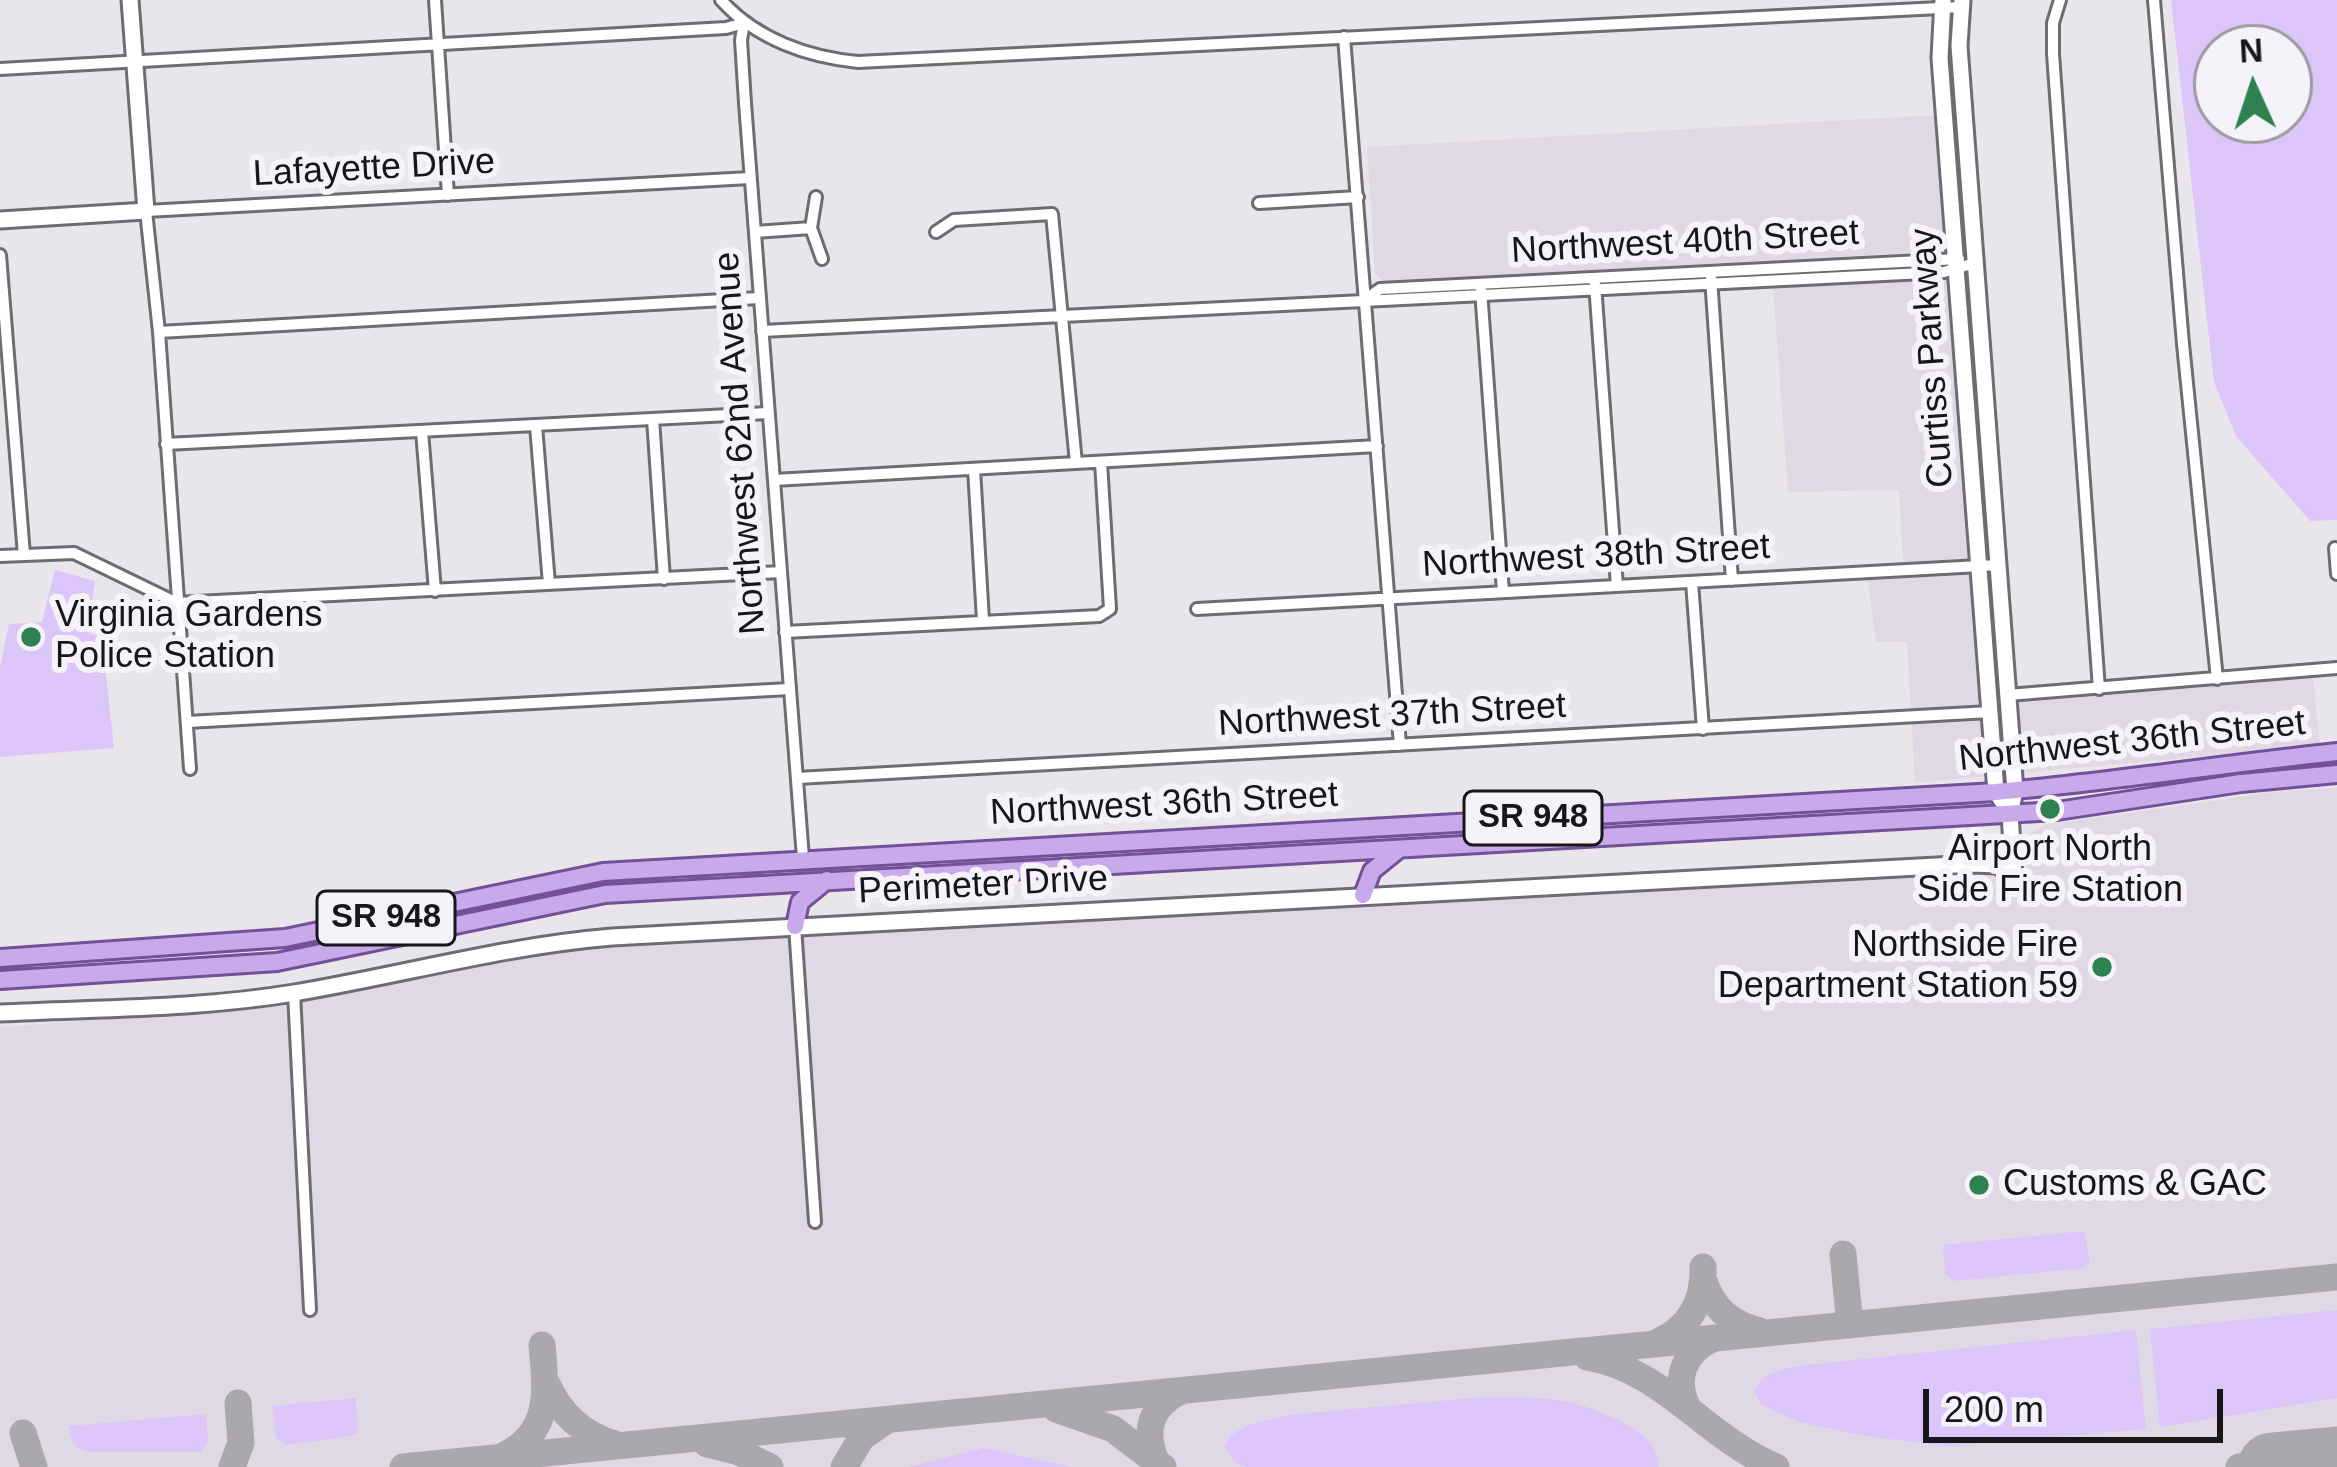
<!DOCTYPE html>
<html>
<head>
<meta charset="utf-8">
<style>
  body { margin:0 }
  #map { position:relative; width:2337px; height:1467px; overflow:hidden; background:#e8e5eb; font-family:Arial,sans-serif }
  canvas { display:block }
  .north { position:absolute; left:2193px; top:24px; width:120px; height:120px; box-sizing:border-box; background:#f5f3f9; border:3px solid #9c9b9f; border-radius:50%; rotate:357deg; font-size:33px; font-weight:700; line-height:48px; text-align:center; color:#171618 }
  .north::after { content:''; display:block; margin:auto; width:42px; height:54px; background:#308152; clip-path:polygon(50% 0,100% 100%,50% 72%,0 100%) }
  .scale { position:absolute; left:1923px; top:1389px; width:300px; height:54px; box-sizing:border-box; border:6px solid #171618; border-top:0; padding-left:15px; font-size:36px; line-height:42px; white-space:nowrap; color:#171618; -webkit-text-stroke:9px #f5f3f9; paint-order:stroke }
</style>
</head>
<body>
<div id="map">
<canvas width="2337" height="1467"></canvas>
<div class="north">N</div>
<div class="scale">200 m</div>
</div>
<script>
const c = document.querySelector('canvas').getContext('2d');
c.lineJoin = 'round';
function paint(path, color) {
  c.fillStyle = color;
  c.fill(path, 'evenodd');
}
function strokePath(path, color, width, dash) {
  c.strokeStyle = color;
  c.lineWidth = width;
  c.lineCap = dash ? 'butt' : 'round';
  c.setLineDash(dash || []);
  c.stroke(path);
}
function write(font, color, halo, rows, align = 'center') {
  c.font = font + ' Arial,sans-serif';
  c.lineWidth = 12;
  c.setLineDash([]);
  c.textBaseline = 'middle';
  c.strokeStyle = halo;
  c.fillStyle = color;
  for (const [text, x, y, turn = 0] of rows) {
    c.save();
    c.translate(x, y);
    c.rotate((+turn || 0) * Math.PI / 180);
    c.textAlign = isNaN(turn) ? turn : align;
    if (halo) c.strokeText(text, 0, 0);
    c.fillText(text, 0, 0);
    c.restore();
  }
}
const built = new Path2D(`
  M1937 115 1946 241 1936 251 1384 282 1375 272 1367 147Z
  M1948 276 1979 700 2313 676 2320 745 1915 783 1907 642H1876L1868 580 1904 576 1899 490 1788 492 1773 288Z
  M2337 788V1467H0V1027L265 1008 511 957 602 948 2026 868 2030 833 2044 825 2274 792Z`);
const green = new Path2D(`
  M2171 0H2337V520L2310 521 2236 436 2214 382ZM2217 48H2289V120H2217Z
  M55 570 95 581 87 631 102 639 114 748 0 757V667L9 624 42 622Z
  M2084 1231 2090 1262 2084 1268 1955 1281 1945 1275 1943 1245Z
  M2337 1310V1398L2160 1427 2150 1329Z
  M2136 1330 2146 1429 1947 1446 1864 1436 1799 1422 1760 1404 1755 1392C1761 1370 1787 1369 1806 1365Z
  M1482 1397C1514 1397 1549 1396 1580 1405 1605 1412 1664 1436 1658 1467H1247L1236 1463 1224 1447 1231 1435 1248 1425 1287 1415Z
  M356 1398 358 1432 352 1436 287 1445 276 1438 272 1406Z
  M206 1414 208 1442 200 1452H89L79 1449 73 1443 69 1426Z
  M983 1448 1072 1467H909Z`);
const taxiway = new Path2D(`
  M1843 1254 1850 1325
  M1704 1281C1713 1309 1731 1324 1760 1331
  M1660 1341C1691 1326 1704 1300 1703 1267
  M1587 1357C1664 1370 1706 1438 1776 1467
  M547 1384C560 1413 583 1435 615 1444
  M1688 1408C1673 1379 1684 1351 1714 1338
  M1056 1409 1113 1429 1163 1467
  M23 1433 34 1467
  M707 1444 739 1452 770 1467
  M505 1455C552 1432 546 1390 542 1345
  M1156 1461C1143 1431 1151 1405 1181 1391
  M232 1467 241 1443 238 1403
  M403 1467 2337 1277
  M844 1467 862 1437 884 1422
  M2239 1467 2337 1449`);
const runway = new Path2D(`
  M2272 1467 2337 1461`);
const street = new Path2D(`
  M435 0 448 195
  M721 0C756 39 807 57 858 62L1960 7
  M2060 0 2053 23V54L2099 689
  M2154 0 2183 344 2217 679
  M1344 37 1400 745
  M0 69 726 28 744 23 741 40 745 103 803 858
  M816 197 811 228 822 259
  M1259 203 1358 197
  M755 232 811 228
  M936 232 954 220 1052 214 1076 463
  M0 255 24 555
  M1711 278 1732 580
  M1595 284 1617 586
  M1481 290 1503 592
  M1366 299 1380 289 1959 259
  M762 331 1944 272 1975 263
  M159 332 759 298
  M653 419 664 579
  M536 426 549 584
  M422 431 435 591
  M166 444 768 413
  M974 469 983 620
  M774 480 1377 446
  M2335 548 2337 574
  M0 556 74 553 177 603 781 572
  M1692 582 1703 729
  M1197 609 1998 565
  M785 632 1099 616 1110 609 1101 462
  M2008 695 2337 668
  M187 722 789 689
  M190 769 159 332 146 211 750 178
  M797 778 1990 712
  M795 926 815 1222
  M294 993 310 1310`);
const secondary = new Path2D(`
  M1943 0 1940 58 1996 792 2002 801
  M1962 0 1959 46 2015 791 2010 814 2014 876
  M0 220 146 211 130 0
  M0 1013C98 1008 198 1009 294 993 401 975 504 946 612 937L1974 864 1997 865 2014 876`);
const primary = new Path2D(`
  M1363 895 1372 871 1398 850
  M795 926 800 902 827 880
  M0 958 285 938 603 872 1996 792C2110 782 2223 764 2337 752
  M0 980 277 962 605 894 2057 811 2241 783 2337 774`);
const markers = [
  [31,637,12,"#308152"],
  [2050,809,12,"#308152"],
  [2102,967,12,"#308152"],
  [1979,1185,12,"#308152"]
];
const shields = [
  [1533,818,138],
  [386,918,138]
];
const shieldNames = [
  ["SR 948",1533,818],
  ["SR 948",386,918]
];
const streetNames = [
  ["Lafayette Drive",374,169,-3],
  ["Northwest 40th Street",1685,243,-3],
  ["Curtiss Parkway",1933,358,-94],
  ["Northwest 62nd Avenue",741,443,-94],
  ["Northwest 38th Street",1596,557,-3],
  ["Northwest 37th Street",1392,716,-3],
  ["Northwest 36th Street",2132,742,-6],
  ["Northwest 36th Street",1164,805,-3],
  ["Perimeter Drive",983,886,-3]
];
const poiNames = [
  ["Virginia Gardens",55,616],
  ["Police Station",55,657],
  ["Airport North",2050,850,"center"],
  ["Side Fire Station",2050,891,"center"],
  ["Northside Fire",2078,946,"right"],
  ["Department Station 59",2078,987,"right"],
  ["Customs & GAC",2003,1185]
];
paint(built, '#dfd9e6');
paint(green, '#dcc6f9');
strokePath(taxiway, '#aaa8ac', 27);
strokePath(runway, '#aaa8ac', 69);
strokePath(street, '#6e6c72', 16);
strokePath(secondary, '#6e6c72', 21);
strokePath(primary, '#735097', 22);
strokePath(street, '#fff', 10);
strokePath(secondary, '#fff', 15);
strokePath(primary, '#c8a9e9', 16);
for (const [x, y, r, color] of markers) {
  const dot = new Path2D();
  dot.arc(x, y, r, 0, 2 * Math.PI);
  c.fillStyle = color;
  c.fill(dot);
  strokePath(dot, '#f5f3f9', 4.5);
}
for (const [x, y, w] of shields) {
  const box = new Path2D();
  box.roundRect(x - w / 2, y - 27, w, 54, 9);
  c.fillStyle = '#f5f3f9';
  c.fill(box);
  strokePath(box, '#171618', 3);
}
write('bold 33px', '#171618', null, shieldNames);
write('36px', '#171618', '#f5f3f9', streetNames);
write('36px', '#171618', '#f5f3f9', poiNames, 'left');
</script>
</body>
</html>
